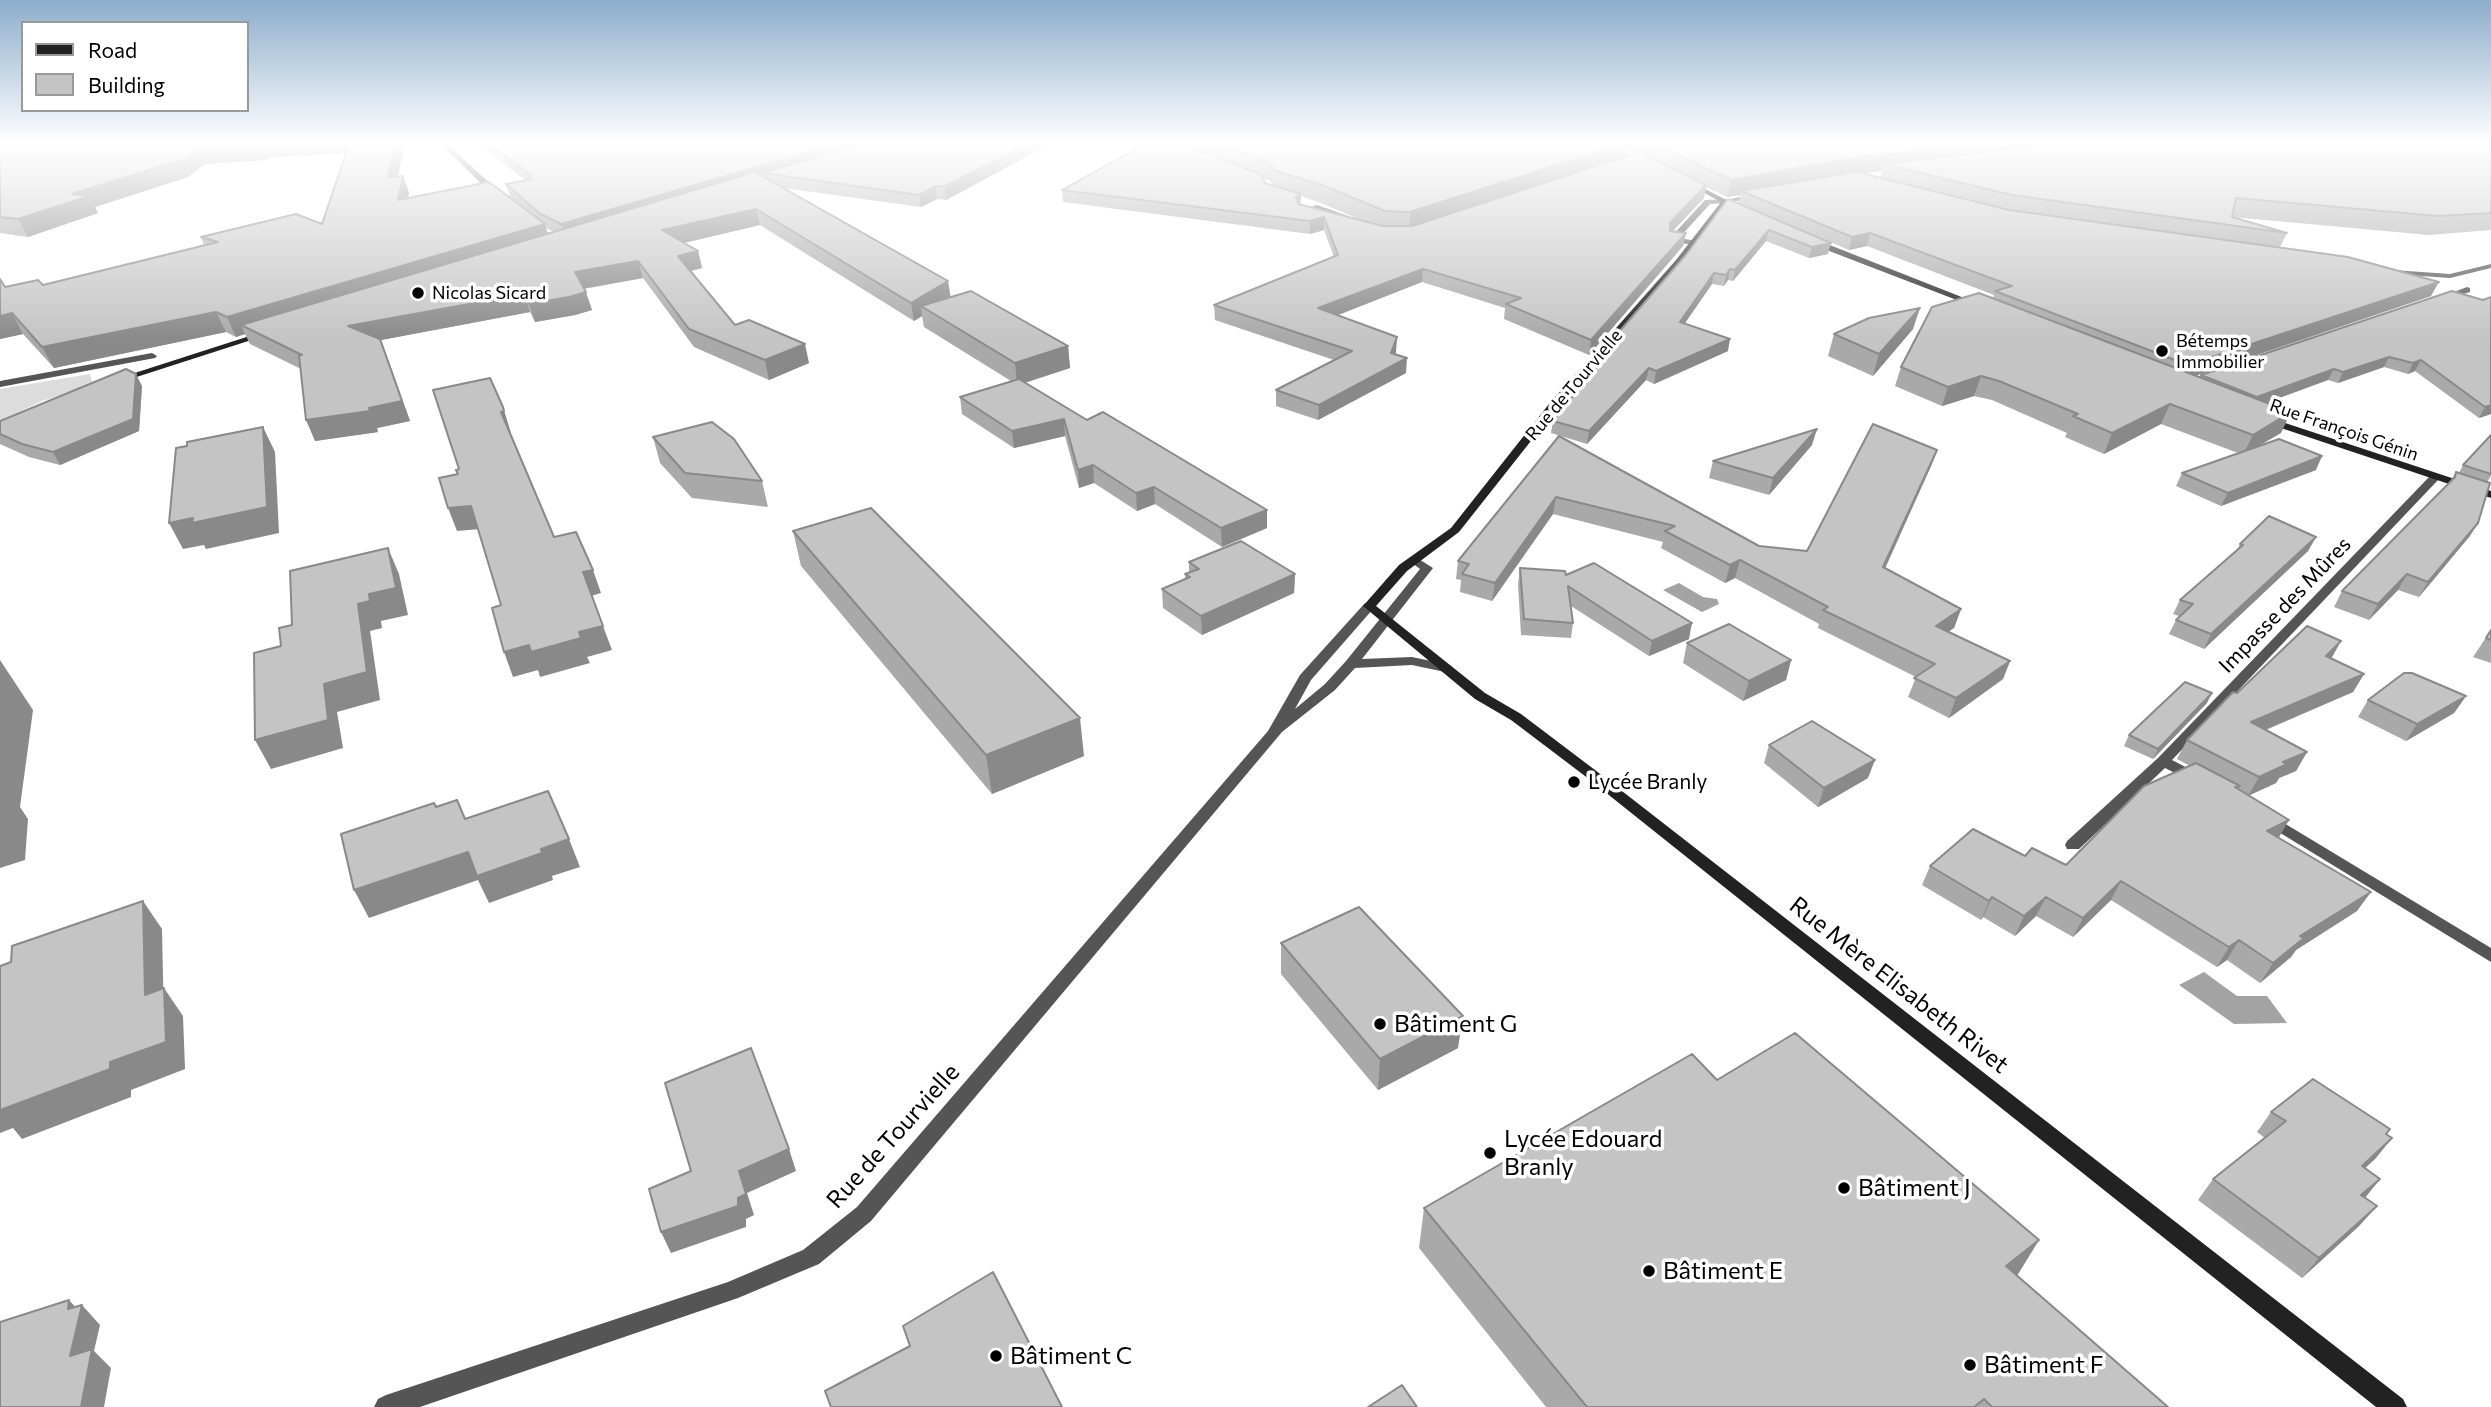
<!DOCTYPE html>
<html>
<head>
<meta charset="utf-8">
<style>
  body { margin:0 }
  #map { position:relative; width:2491px; height:1407px; overflow:hidden; background:#fff; font-family:Commissioner,sans-serif }
  canvas { display:block }
  .legend { position:absolute; left:21px; top:21px; width:228px; height:91px; box-sizing:border-box; background:#fff; border:2px solid #999; margin:0; padding:9px 12px; list-style:none; font-size:21px; color:#000 }
  .legend li { display:flex; align-items:center; gap:14px; height:35px }
  .legend b { width:35px; border:2px solid #999 }
</style>
</head>
<body>
<div id="map">
<canvas width="2491" height="1407"></canvas>
<ul class="legend">
<li><b style="height:9px;background:#222"></b>Road</li>
<li><b style="height:19px;background:#c4c4c4"></b>Building</li>
</ul>
</div>
<script>
const c = document.querySelector('canvas').getContext('2d');
c.lineJoin = 'round';
function paint(path, color) {
  c.fillStyle = color;
  c.fill(path, 'evenodd');
}
function strokePath(path, color, width, dash) {
  c.strokeStyle = color;
  c.lineWidth = width;
  c.lineCap = dash ? 'butt' : 'round';
  c.setLineDash(dash || []);
  c.stroke(path);
}
function write(font, color, halo, rows, align = 'center') {
  c.font = font + ' Commissioner,sans-serif';
  c.lineWidth = 7;
  c.setLineDash([]);
  c.textBaseline = 'middle';
  c.strokeStyle = halo;
  c.fillStyle = color;
  for (const [text, x, y, turn = 0] of rows) {
    c.save();
    c.translate(x, y);
    c.rotate((+turn || 0) * Math.PI / 180);
    c.textAlign = isNaN(turn) ? turn : align;
    if (halo) c.strokeText(text, 0, 0);
    c.fillText(text, 0, 0);
    c.restore();
  }
}
const green = new Path2D(`
  M90 374 93 385 42 401 0 421V389Z`);
const water = new Path2D(`
  M1679 583 1703 597 1717 599 1719 604 1702 612 1663 590Z
  M2204 972 2237 996H2267L2287 1023 2234 1024 2179 985Z`);
const lane = new Path2D(`
  M1725 199 1729 201 1728 203 1710 204 1679 238 1697 241V245L1670 242V238L1705 200Z`);
const street = new Path2D(`
  M441 144H447L502 194V198H496Z
  M1758 193 1761 197 1725 203 1721 201Z
  M1317 205 1351 217 1352 219 1345 221 1317 209 1305 215 1297 212Z
  M2491 264V268L2450 278 2393 274 2389 272 2393 270 2450 274Z
  M2467 287 2470 288V292L2442 301 2438 298Z
  M152 353 157 356 155 358 0 387V381Z
  M2435 474 2439 475V479L2172 760 2201 775 2203 778 2201 781H2191L2165 768 2079 849H2067L2065 845 2067 841 2158 758 2431 475Z
  M1414 556 1433 568 1362 659 1412 657 1450 665 1452 668 1450 671 1445 672 1412 665 1355 668 1335 690 1282 732 871 1221 819 1264 738 1298 420 1407H374L378 1399 386 1395 728 1282 803 1250 857 1207 1268 731 1300 675 1365 603H1373L1375 606 1373 609 1311 680 1295 709 1325 684 1346 661 1420 569 1408 560Z
  M2269 814 2491 948V962L2264 823 2261 819 2264 815Z`);
const secondary = new Path2D(`
  M1686 181H1690L1736 205 1732 207 1726 205 1682 264 1557 408 1459 532 1407 571 1376 606 1485 693 1521 714 1595 770 2403 1399 2407 1407H2376L1585 776 1511 720 1475 699 1363 606 1399 565 1451 528 1549 404 1676 260 1721 202 1686 183Z
  M1811 240H1817L1982 305 1975 307 1811 244Z
  M262 332 270 334 121 382 113 380Z
  M2267 417 2491 491V498L2263 422 2262 420Z`);
const wall = new Path2D(`
  M10 144H405L398 176H403L409 193 408 198 519 205 510 197 506 184 525 180 478 144H1050L946 200 937 199 921 207 783 188 950 297 1068 346 1070 368 1025 383 1267 528 1222 547 1155 504 1137 511 1094 483 1079 488 1065 436 1014 448 962 414 960 397 1011 381 924 327 922 316 914 321 760 225 684 243 698 251 702 268 691 271 735 325 809 363 769 380 694 347 643 278 584 289 592 310 575 315 535 322 530 312 381 340 410 421 377 428 378 432 315 441 301 369 250 344 245 334 236 337 226 332 54 368 23 334 0 339 5 287 43 285 204 245 201 237 322 224 346 153 270 157 266 160 205 164 188 177 95 207 98 213 28 237 0 233V145ZM546 228 554 232 548 234Z
  M1145 144H2491V230L2429 235 2232 217 2287 233 2280 247 2431 296 2195 376 2200 377 2201 375 2491 297V414L2479 418 2415 371 2408 374 2384 367 2338 383 2328 380 2265 403 2281 433 2258 446 2316 470 2221 506 2176 486 2182 473 2238 453 2161 424 2104 454 2065 437 2067 433 1992 400 1974 396 1942 406 1895 386 1901 367 1993 298 1994 295 1867 246 1849 250 1739 203 1741 195 1727 197 1706 187 1704 198 1673 231 1686 233 1683 246 1589 355 1504 319 1505 308 1422 282 1337 315 1397 337 1395 354 1406 373 1318 420 1276 406V390L1334 360 1215 320 1214 305 1334 257 1324 230 1310 234 1063 202 1062 190ZM1628 149 1636 153 1626 156ZM1882 171 1880 178 1863 173ZM1263 178 1270 181 1273 185 1265 183ZM1301 196 1321 203 1363 221 1300 205Z
  M1728 199 1828 254 1809 258 1766 241 1733 281 1728 280 1724 286 1712 284 1685 323 1728 351 1654 384 1646 380 1587 444 1551 433 1553 421 1602 359 1604 349 1686 255Z
  M1913 329 1873 376 1828 356 1834 334Z
  M142 386 139 431 60 465 29 457 0 444V421Z
  M2491 435V476L2487 482 2478 523 2469 537 2419 597 2398 590 2369 620 2334 607 2342 591 2449 483 2456 472 2459 473 2463 465Z
  M1559 436 1759 546 1807 551 1937 450 1931 466 1885 569 1961 609 1954 628 1948 632 2010 661 2003 679 1949 718 1908 697 1916 677 1818 628 1819 624 1735 578 1725 583 1661 548 1663 542 1553 514 1492 601 1460 592 1461 580 1456 579 1458 561Z
  M653 437 762 481 768 507 692 498 660 463Z
  M1812 445 1769 495 1709 478 1713 461Z
  M793 531 1084 756 992 794 801 566Z
  M2316 537 2308 551 2204 649 2169 634 2176 620 2179 616 2173 614 2180 600 2237 550 2240 544Z
  M1189 562 1295 574 1294 593 1202 635 1163 608 1162 589 1185 579V574L1189 572Z
  M1520 568 1566 575 1689 639 1649 656 1571 606 1573 623 1571 638 1521 635 1518 584Z
  M2491 630V663L2473 657Z
  M1687 643 1791 660 1786 680 1743 701 1683 663Z
  M2331 658 2364 674 2353 692 2266 730 2307 752 2296 771 2279 778 2276 783 2249 795 2278 838 2357 911 2296 950 2291 957 2260 983 2227 960 2217 967 2111 900 2073 937 2036 916 2015 936 1983 917 1981 920 1922 885 1930 866 2025 856 2066 865 2190 766 2177 759 2187 740 2237 693Z
  M2466 696 2454 713 2406 741 2358 717 2368 700Z
  M2207 703 2153 759 2124 746 2129 735Z
  M1769 745 1868 778 1818 807 1764 763Z
  M1281 943 1458 1048 1378 1090 1281 974Z
  M1717 1080 2039 1240 2017 1275 2168 1407H1546L1419 1248 1424 1208Z
  M2271 1112 2386 1134 2392 1138 2375 1159 2365 1168 2380 1179 2365 1198 2377 1206 2359 1226 2302 1278 2198 1200 2213 1179 2265 1138 2257 1132Z`);
const shadedWall = new Path2D(`
  M260 144H355L358 152 270 157 266 160 205 164 188 177 95 207 98 213 28 237 18 219 72 194 198 147Z
  M396 144H405L394 194 388 177Z
  M836 144H877L763 173 764 178 565 238 561 224Z
  M1027 144H1050L946 200 944 187Z
  M1622 144H1628L1626 158 1409 230 1410 212Z
  M1987 144H2134L1884 164 1882 171 1741 191V195L1727 197 1731 180 1858 157Z
  M403 176 409 193 404 217 398 200Z
  M1706 185 1704 198 1668 236 1670 223Z
  M936 186 937 199 921 207 919 195Z
  M1301 194 1300 207 1295 210 1296 197Z
  M756 209 760 225 666 247 662 230Z
  M1324 217V230L1310 234V221Z
  M545 224 550 242 241 325 245 334 236 337 227 317Z
  M1769 230 1766 241 1733 281 1735 270Z
  M1686 233 1683 246 1589 355 1591 340Z
  M1870 233 1867 246 1849 250 1852 237Z
  M1831 243 1828 254 1809 258 1812 247Z
  M698 251 702 268 682 273 678 256Z
  M638 261 643 278 580 289 575 272Z
  M1423 269 1422 282 1318 323V308Z
  M1730 269 1728 280 1724 286 1726 275Z
  M1714 273 1712 284 1678 333 1680 322Z
  M948 281 951 299 921 306 922 316 914 321 911 303Z
  M2439 282 2431 296 2182 380 2188 365Z
  M586 292 592 310 575 315 535 322 529 304Z
  M524 294 530 312 381 340 410 421 377 428 378 432 315 441 306 420 348 326Z
  M1920 308 1913 329 1873 376 1879 354Z
  M216 312 226 332 54 368 42 347Z
  M12 313 23 334 0 339V316Z
  M1397 337 1396 352 1391 367 1407 358 1406 373 1318 420 1319 405 1391 353Z
  M1730 339 1728 351 1654 384 1656 371Z
  M805 344 809 363 769 380 765 360Z
  M1068 346 1070 368 1017 385 1015 363Z
  M2389 357 2384 367 2338 383 2343 372Z
  M2421 360 2415 371 2408 374 2413 363Z
  M1649 368 1646 380 1587 444 1589 431Z
  M2334 369 2328 380 2252 408 2257 397Z
  M136 374 142 386 139 431 60 465 53 452Z
  M1981 376 1974 396 1942 406 1948 387Z
  M2170 404 2161 424 2104 454 2112 433Z
  M2491 405V414L2479 418 2485 407Z
  M503 407 511 433 508 434 501 412Z
  M2291 412 2281 433 2243 455 2253 435Z
  M1064 419 1065 436 1014 448 1012 431Z
  M263 427 275 452 279 533 206 549 204 545 183 549 169 523 193 518Z
  M1817 429 1812 445 1769 495 1773 478Z
  M1937 450 1931 466 1877 585 1883 567Z
  M2322 456 2316 470 2221 506 2228 493Z
  M1093 465 1094 483 1079 488 1078 470Z
  M1154 487 1155 504 1137 511 1136 493Z
  M1556 497 1553 514 1492 601 1495 583Z
  M471 506 480 529 457 531 448 508Z
  M1267 510V528L1222 547 1221 528Z
  M2478 523 2469 537 2419 597 2428 582Z
  M2316 537 2308 551 2204 649 2211 634Z
  M388 548 399 574 408 615 381 621 382 628 370 631 380 700 337 712 343 748 271 769 255 740 324 684 358 604 369 594Z
  M1740 560 1735 578 1725 583 1730 565Z
  M593 570 601 593 591 596 583 572Z
  M1295 574 1294 593 1202 635 1201 616Z
  M2407 574 2398 590 2369 620 2378 604Z
  M1961 609 1954 628 1929 644 1936 626Z
  M1692 623 1689 639 1649 656 1652 641Z
  M603 626 612 650 587 657 590 663 540 677 538 670 513 677 504 652Z
  M2341 641 2331 659 2326 656Z
  M0 660 33 710 20 807 28 819 25 860 0 868Z
  M1791 660 1786 680 1743 701 1749 681Z
  M2010 661 2003 679 1949 718 1956 698Z
  M2364 674 2353 692 2241 740 2251 722Z
  M2212 693 2207 703 2153 759 2158 749Z
  M2466 696 2454 713 2406 741 2417 724Z
  M1080 718 1084 756 992 794 986 755Z
  M2307 752 2296 771 2279 778 2276 783 2248 796 2259 777 2283 762Z
  M1875 760 1868 778 1818 807 1824 788Z
  M2289 820 2278 839 2267 831Z
  M569 839 580 867 552 876 553 880 489 903 478 880 369 918 354 890 468 852 541 849Z
  M2121 881 2111 900 2073 937 2083 918Z
  M2371 892 2357 911 2296 950 2291 957 2260 983 2273 963 2300 936Z
  M1992 897 1983 917 1981 920 1989 901Z
  M2046 897 2036 916 2015 936 2024 916Z
  M143 901 162 929 164 1023 145 995Z
  M2239 940 2227 960 2217 967 2229 947Z
  M164 988 183 1016 185 1069 131 1090V1097L22 1139 13 1128 0 1133V1099L110 1062Z
  M1463 1016 1458 1048 1378 1090 1380 1059Z
  M2392 1138 2375 1159 2345 1186 2362 1166Z
  M789 1149 796 1171 747 1193 754 1215 746 1219V1227L671 1253 661 1232 739 1171Z
  M2380 1179 2363 1200 2361 1195Z
  M2377 1206 2359 1226 2302 1278 2319 1258Z
  M2039 1240 2015 1279 2006 1266Z
  M69 1300 80 1312 82 1305 100 1325 94 1351 111 1368 104 1407H81L70 1356 68 1309Z`);
const building = new Path2D(`
  M10 144H260L198 147 181 160 72 194 90 196 18 219 0 217V145Z
  M349 144H396L388 177 403 176 398 200 489 182 545 224 227 317 216 312 42 347 12 313 0 316V279L5 287 38 280 43 285 218 242 201 237 296 214 322 224Z
  M490 144H836L561 224 539 213 506 184 532 179 531 176Z
  M861 144H1027L944 187 936 186 919 195 763 173Z
  M1145 144H1181L1262 175 1265 183 1301 194 1296 197 1298 204 1383 226H1412L1639 152 1706 185 1670 223V231L1686 233 1591 340 1506 304 1521 298 1423 269 1318 308 1397 337 1391 353 1407 358 1319 405 1276 390 1352 351 1214 305 1338 255 1324 217 1310 221 1062 190Z
  M1217 144H1622L1410 212 1385 211 1322 185 1274 170 1270 163Z
  M1654 144H1987L1858 157 1731 180Z
  M2050 144H2491V213L2438 216 2236 198 2232 217 2287 233 2012 195 1884 164Z
  M755 172 948 281 911 303 756 209 662 230 698 251 678 256 735 325 749 320 805 344 765 360 689 329 638 261 575 272 586 292 569 297 529 304 524 294 348 326 380 339 402 401 369 408 370 411 306 420 299 355H302L241 325Z
  M1857 172 2009 210 2348 257 2439 282 2188 365 1995 291 2012 286 1870 233 1852 237 1741 191Z
  M1728 199 1831 243 1812 247 1769 230 1735 270 1730 269 1726 275 1714 273 1680 322 1730 339 1656 371 1649 368 1589 431 1553 421 1609 351 1604 349 1686 255Z
  M971 291 1068 346 1015 363 921 306Z
  M2452 291 2483 300 2491 297V405L2485 407 2421 360 2413 363 2389 357 2343 372 2334 369 2257 397 2201 375Z
  M1979 293 2291 412 2253 435 2170 404 2112 433 2073 416 2078 414 1999 381 1981 376 1948 387 1901 367 1932 307Z
  M1920 308 1879 354 1834 334 1869 318Z
  M126 369 136 374 133 419 53 452 22 444 0 434V421Z
  M490 378 503 407 504 411 501 412 554 537 576 532 593 570 583 572 603 626 579 632 581 638 531 652 529 645 504 652 492 608 501 605 471 506 448 508 439 478 458 474 456 470 459 469 433 390Z
  M1019 379 1087 420 1103 412 1267 510 1221 528 1154 487 1136 493 1093 465 1078 470 1064 419 1012 431 960 397Z
  M712 422 734 439 762 481 685 473 653 437Z
  M1873 424 1937 450 1883 567 1961 609 1936 626 2010 661 1956 698 1914 678 1935 664 1823 610 1828 607 1740 560 1730 565 1665 531 1675 526 1556 497 1495 583 1462 574 1469 564 1458 561 1559 436 1759 546 1807 551Z
  M263 427 267 507 192 523 193 518 169 523 176 448 187 446V442Z
  M1817 429 1773 478 1713 461Z
  M2491 435V474L2463 465Z
  M2279 439 2322 456 2228 493 2182 473Z
  M2456 472 2490 483 2478 523 2428 582 2407 574 2378 604 2342 591 2455 477Z
  M871 508 1080 718 986 755 793 531Z
  M2269 516 2316 537 2211 634 2176 620 2193 604 2180 600 2243 545 2240 544Z
  M1241 541 1295 574 1201 616 1162 589 1190 577 1185 574 1199 569 1189 562Z
  M388 548 396 588 369 594 370 601 358 604 367 672 324 684 328 720 255 740 254 653 281 646 279 628 292 625 290 571Z
  M1594 563 1692 623 1652 641 1568 586 1573 623 1524 619 1520 568 1565 571 1566 575Z
  M1729 624 1791 660 1749 681 1687 643Z
  M2307 626 2341 641 2326 656 2364 674 2251 722 2307 752 2283 762 2287 764 2259 777 2187 740 2233 692 2237 693Z
  M2491 630V640L2486 638Z
  M2404 673H2412L2466 696 2417 724 2368 700Z
  M2185 682 2212 693 2158 749 2129 735Z
  M1812 721 1875 760 1824 788 1769 745Z
  M2196 763 2240 786 2235 787 2289 820 2267 831 2371 892 2300 936 2304 938 2273 963 2239 940 2229 947 2121 881 2083 918 2046 897 2024 916 1992 897 1989 901 1930 866 1973 829 2025 856 2032 848 2066 865 2144 786Z
  M548 791 569 839 541 849 542 853 477 876 468 852 354 890 341 834 434 803 436 807 457 800 465 819Z
  M143 901 145 995 164 988 166 1042 110 1062V1069L0 1110V966L11 962 12 946Z
  M1359 907 1463 1016 1380 1059 1281 943Z
  M1795 1033 2039 1240 2006 1266 2168 1407H1992L1984 1399 1974 1407H1587L1424 1208 1692 1054 1717 1080Z
  M751 1048 789 1149 739 1171 746 1194 738 1198V1206L661 1232 649 1189 691 1171 665 1083Z
  M2313 1079 2390 1129 2386 1134 2392 1138 2362 1166 2380 1179 2361 1195 2377 1206 2319 1258 2213 1179 2286 1121 2271 1112Z
  M993 1272 1062 1407H831L825 1391 910 1346 903 1326Z
  M69 1300 68 1309 82 1305 70 1356 92 1349 81 1407H0V1322Z
  M1402 1385 1417 1407H1368Z`);
const markers = [
  [418,293,7,"#000"],
  [2162,351,7,"#000"],
  [1574,782,7,"#000"],
  [1380,1024,7,"#000"],
  [1490,1153,7,"#000"],
  [1844,1188,7,"#000"],
  [1649,1271,7,"#000"],
  [996,1356,7,"#000"],
  [1970,1365,7,"#000"]
];
const farPoinames = [
  ["Nicolas Sicard",432,293],
  ["Bétemps",2176,341],
  ["Immobilier",2176,362]
];
const farStreetnames = [
  ["Rue de Tourvielle",1574,385,-50],
  ["Rue François Génin",2344,430,19]
];
const streetNames = [
  ["Impasse des Mûres",2285,605,-46]
];
const poiNames = [
  ["Lycée Branly",1588,782]
];
const nearStreetnames = [
  ["Rue Mère Elisabeth Rivet",1899,985,38],
  ["Rue de Tourvielle",893,1136,-48]
];
const nearPoinames = [
  ["Bâtiment G",1394,1024],
  ["Lycée Edouard",1504,1139],
  ["Branly",1504,1167],
  ["Bâtiment J",1858,1188],
  ["Bâtiment E",1663,1271],
  ["Bâtiment C",1010,1356],
  ["Bâtiment F",1984,1365]
];
paint(green, '#dcdcdc');
paint(water, '#a3a3a3');
paint(lane, '#555');
paint(street, '#555');
paint(secondary, '#222');
paint(wall, '#a9a9a9');
paint(shadedWall, '#898989');
paint(building, '#c4c4c4');
strokePath(building, '#898989', 2);
const sky = c.createLinearGradient(0, 0, 0, 340);
sky.addColorStop(0, '#8cadcc');
sky.addColorStop(0.42, '#fff');
sky.addColorStop(1, '#ffffff00');
c.fillStyle = sky;
c.fillRect(0, 0, 2491, 340);
for (const [x, y, r, color] of markers) {
  const dot = new Path2D();
  dot.arc(x, y, r, 0, 2 * Math.PI);
  c.fillStyle = color;
  c.fill(dot);
  strokePath(dot, '#fff', 2.5);
}
write('18px', '#000', '#fff', farPoinames, 'left');
write('18px', '#000', '#fff', farStreetnames);
write('21px', '#000', '#fff', streetNames);
write('21px', '#000', '#fff', poiNames, 'left');
write('24px', '#000', '#fff', nearStreetnames);
write('24px', '#000', '#fff', nearPoinames, 'left');
</script>
</body>
</html>
